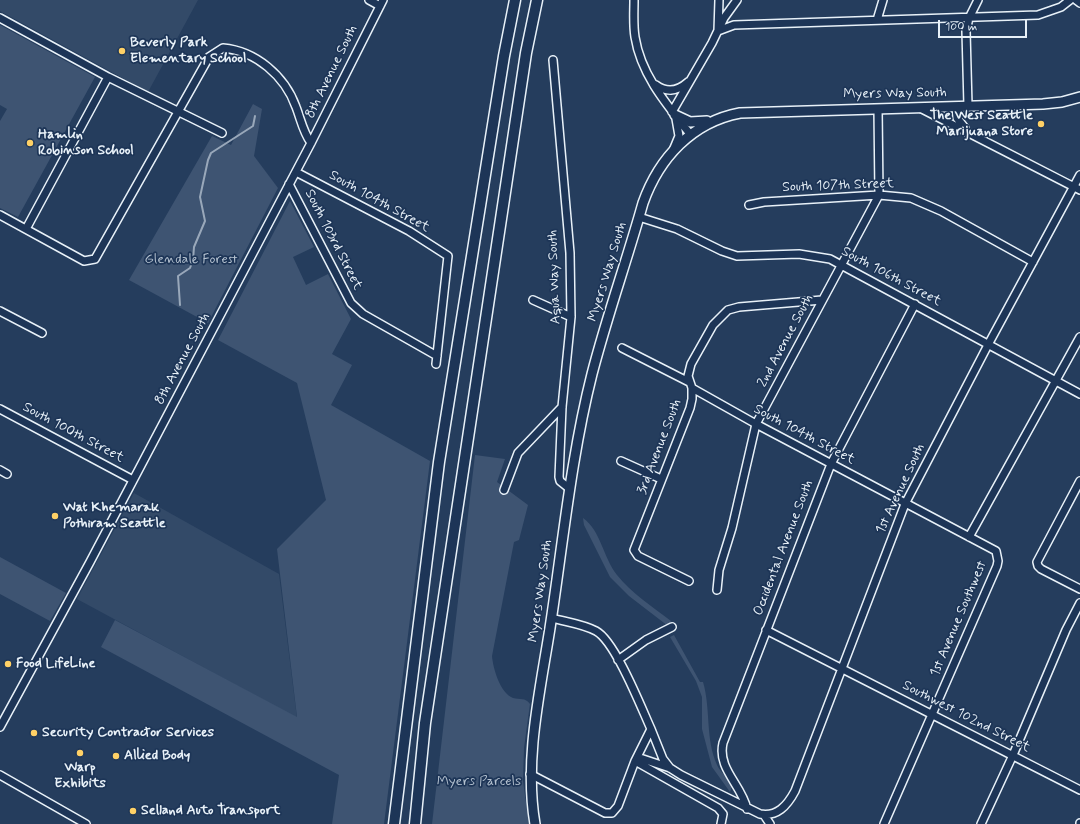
<!DOCTYPE html>
<html>
<head>
<meta charset="utf-8">
<style>
  body { margin:0 }
  #map { position:relative; width:1080px; height:824px; overflow:hidden; background:#253d5d; font-family:Mynerve,sans-serif }
  canvas { display:block }
  .scale { position:absolute; left:938px; top:20px; width:89px; height:18px; box-sizing:border-box; border:2px solid #e8f1f8; border-top:0; padding-left:5px; font-size:12px; line-height:14px; white-space:nowrap; color:#e8f1f8; -webkit-text-stroke:3px #1d3557; paint-order:stroke }
</style>
</head>
<body>
<div id="map">
<canvas width="1080" height="824"></canvas>
<div class="scale">100 m</div>
</div>
<script>
const c = document.querySelector('canvas').getContext('2d');
c.lineJoin = 'round';
function paint(path, color) {
  c.fillStyle = color;
  c.fill(path, 'evenodd');
}
function strokePath(path, color, width, dash) {
  c.strokeStyle = color;
  c.lineWidth = width;
  c.lineCap = dash ? 'butt' : 'round';
  c.setLineDash(dash || []);
  c.stroke(path);
}
function write(font, color, halo, rows, align = 'center') {
  c.font = font + ' Mynerve,sans-serif';
  c.lineWidth = 3.5;
  c.setLineDash([]);
  c.textBaseline = 'middle';
  c.strokeStyle = halo;
  c.fillStyle = color;
  for (const [text, x, y, turn = 0] of rows) {
    c.save();
    c.translate(x, y);
    c.rotate((+turn || 0) * Math.PI / 180);
    c.textAlign = isNaN(turn) ? turn : align;
    if (halo) c.strokeText(text, 0, 0);
    c.fillText(text, 0, 0);
    c.restore();
  }
}
const built = new Path2D(`
  M0 0H198L148 92 0 11Z
  M134 493 279 574 297 718 77 599Z`);
const green = new Path2D(`
  M0 25 95 77 18 217 0 208V121L7 109 0 105Z
  M253 104 262 109 254 156 278 188 208 323 129 280 212 136 231 145Z
  M290 201 314 247 293 257 306 285 328 274 351 319 332 354 352 365 331 405 430 461 384 824H332L339 775 101 647 115 620 297 717 277 549 326 500 297 383 218 340Z
  M475 455 505 459 497 482 528 505 519 540 514 542 492 656C493 668 500 693 513 698 520 700 525 697 530 704L524 748 523 781 529 824H432Z
  M583 518C601 531 603 557 617 575 631 593 653 607 671 621L668 626 629 596 610 577 584 525Z
  M0 557 66 593 50 621 0 594Z
  M674 635 700 682H703C711 709 705 739 717 765 720 772 728 778 733 784L730 792 712 767 702 729V697L696 681 670 637Z`);
const stream = new Path2D(`
  M180 305 178 276 190 268 193 260 194 247 205 221 200 197 208 160 211 153 253 126 255 116`);
const minor = new Path2D(`
  M369 0 380 6
  M634 0C634 12 633 25 635 37 641 75 667 105 690 134
  M719 0 718 31 734 25 1038 15 1061 7 1070 0
  M1076 0 1080 3
  M0 18 108 77 222 133
  M877 20 883 0
  M553 60 570 253 571 317 562 407 559 477 560 481 570 489
  M656 85C667 93 678 91 688 82
  M968 106 966 31 969 18 978 0
  M956 107 957 118 965 128
  M920 108 1080 190
  M672 112 712 43 724 18 737 0
  M674 148 679 136 676 119
  M296 172 409 231 448 256 436 364
  M289 184 351 303 363 314 437 356
  M749 205 764 202 879 195 911 198 941 211 1033 262
  M0 215 84 261 95 259 209 57 223 48C256 51 285 76 296 107 301 120 303 132 311 143
  M639 217 677 229 722 251 737 256 799 254 830 259 1080 394
  M26 229 108 77
  M533 300 571 317
  M0 311 42 333
  M622 348 689 382
  M692 388 756 424 996 551 998 561 997 566 884 824
  M0 409 133 480
  M621 461 661 479
  M0 470 7 474
  M1080 481 1037 562 1038 566 1041 569 1080 589
  M504 490 518 453 562 407
  M969 537 1080 337
  M689 581 638 556 634 550 690 408 692 399V388L688 376 691 364 713 325 728 310 739 307 822 300
  M717 590 719 570 732 528 756 424 879 195 878 109
  M766 630 1080 790
  M618 660 646 640 672 627
  M0 727 90 562 311 143 383 0
  M651 729 663 759 670 768
  M637 757 670 768 681 775 760 814C777 817 787 806 795 791L905 504 989 343 1080 175
  M635 761 718 808 723 814 721 824
  M530 774 605 813H612L618 806 635 761 651 729C641 707 615 641 596 631 583 624 566 622 552 618
  M0 775 86 824
  M747 809C742 785 717 769 723 743L831 464 915 304
  M764 815 770 824
  M981 824 1013 755 1066 630 1080 603
  M1080 824V823`);
const major = new Path2D(`
  M675 115 690 122 707 121
  M535 824C524 760 540 692 550 628 563 543 571 457 592 374 607 316 627 260 643 203 659 158 692 122 740 113L1043 104 1062 102 1080 97`);
const highway = new Path2D(`
  M394 824 439 462 504 56 515 0
  M415 824 425 723 526 53 537 0`);
const markers = [
  [122,51,4,"#ffd166"],
  [1041,124,4,"#ffd166"],
  [30,143,4,"#ffd166"],
  [55,516,4,"#ffd166"],
  [8,664,4,"#ffd166"],
  [34,733,4,"#ffd166"],
  [80,753,4,"#ffd166"],
  [116,756,4,"#ffd166"],
  [133,811,4,"#ffd166"]
];
const poiNames = [
  ["Beverly Park",130,43],
  ["Elementary School",130,59],
  ["The West Seattle",1033,116,"right"],
  ["Marijuana Store",1033,132,"right"],
  ["Hamlin",38,135],
  ["Robinson School",38,151],
  ["Wat Khemarak",63,508],
  ["Pothiram Seattle",63,524],
  ["Food LifeLine",16,664],
  ["Security Contractor Services",42,733],
  ["Allied Body",124,756],
  ["Warp",80,768,"center"],
  ["Exhibits",80,784,"center"],
  ["Selland Auto Transport",141,811]
];
const streetNames = [
  ["8th Avenue South",332,72,-64],
  ["Myers Way South",895,94,-1],
  ["South 107th Street",838,186,-2],
  ["South 104th Street",379,202,29],
  ["South 103rd Street",333,240,63],
  ["Myers Way South",608,272,-73],
  ["Aqua Way South",555,277,-92],
  ["South 106th Street",891,277,28],
  ["2nd Avenue South",786,341,-62],
  ["8th Avenue South",183,359,-62],
  ["South 100th Street",73,433,28],
  ["South 104th Street",804,435,28],
  ["3rd Avenue South",660,447,-69],
  ["1st Avenue South",901,489,-65],
  ["Occidental Avenue South",784,548,-69],
  ["Myers Way South",541,591,-82],
  ["1st Avenue Southwest",959,619,-67],
  ["Southwest 102nd Street",966,717,27]
];
const parkNames = [
  ["Glendale Forest",191,260],
  ["Myers Parcels",479,782]
];
paint(built, '#334a68');
paint(green, '#3e5472');
strokePath(stream, '#99a8ba', 2);
strokePath(minor, '#e8f1f8', 10);
strokePath(major, '#e8f1f8', 12);
strokePath(highway, '#e8f1f8', 13);
strokePath(minor, '#1d3557', 7);
strokePath(major, '#1d3557', 9);
strokePath(highway, '#1d3557', 10);
for (const [x, y, r, color] of markers) {
  const dot = new Path2D();
  dot.arc(x, y, r, 0, 2 * Math.PI);
  c.fillStyle = color;
  c.fill(dot);
  strokePath(dot, '#1d3557', 1.5);
}
write('bold 14px', '#e8f1f8', '#1d3557', poiNames, 'left');
write('14px', '#e8f1f8', '#1d3557', streetNames);
write('14px', '#b5c2d0', '#1d3557', parkNames);
</script>
</body>
</html>
